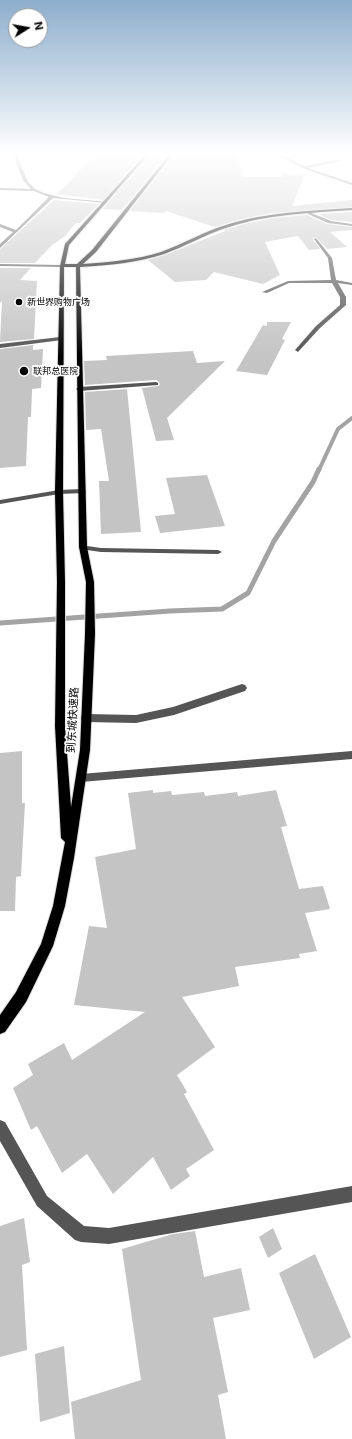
<!DOCTYPE html>
<html>
<head>
<meta charset="utf-8">
<style>
  body { margin:0 }
  #map { position:relative; width:352px; height:1439px; overflow:hidden; background:#fff; font-family:Inter,sans-serif }
  canvas { display:block }
  .north { position:absolute; left:8px; top:8px; width:40px; height:40px; box-sizing:border-box; background:#fff; border:1px solid #999; border-radius:50%; rotate:79deg; font-size:11px; font-weight:700; line-height:16px; text-align:center; color:#000 }
  .north::after { content:''; display:block; margin:auto; width:14px; height:18px; background:#000; clip-path:polygon(50% 0,100% 100%,50% 72%,0 100%) }
</style>
</head>
<body>
<div id="map">
<canvas width="352" height="1439"></canvas>
<div class="north">N</div>
</div>
<script>
const c = document.querySelector('canvas').getContext('2d');
c.lineJoin = 'round';
function strokePath(path, color, width, dash) {
  c.strokeStyle = color;
  c.lineWidth = width;
  c.lineCap = dash ? 'butt' : 'round';
  c.setLineDash(dash || []);
  c.stroke(path);
}
function paint(path, color) {
  c.fillStyle = color;
  c.fill(path, 'evenodd');
}
function write(font, color, halo, rows, align = 'center') {
  c.font = font + ' Inter,"Noto Sans SC",sans-serif';
  c.lineWidth = 3.5;
  c.setLineDash([]);
  c.textBaseline = 'middle';
  c.strokeStyle = halo;
  c.fillStyle = color;
  for (const [text, x, y, turn = 0] of rows) {
    c.save();
    c.translate(x, y);
    c.rotate((+turn || 0) * Math.PI / 180);
    c.textAlign = isNaN(turn) ? turn : align;
    if (halo) c.strokeText(text, 0, 0);
    c.fillText(text, 0, 0);
    c.restore();
  }
}
const streamFar1 = new Path2D(`
  M319 470 338 429 352 418`);
const stream = new Path2D(`
  M0 623 170 611 222 609 248 593 274 541 313 482 319 469`);
const building = new Path2D(`
  M96 155H143L103 200 56 194 67 185 82 168Z
  M149 155H167L122 210 103 209Z
  M173 155H237L243 177H281L282 174 304 176 292 206 352 200V207L272 213 241 219 215 227 166 211 164 213 130 211Z
  M54 200 99 204 80 223H76L64 237 52 245 35 263H0V249Z
  M352 212V222L331 220 318 214Z
  M307 215 327 224 352 227V230L330 232 347 247 327 249 316 237 313 238V240L320 249 309 250 298 236 265 242 280 275 263 284 214 272 206 280 175 282 148 260 165 255 225 231 224 230 244 224 274 218Z
  M0 268H31L20 280 37 281 34 339 0 342 2 301 0 303Z
  M267 322H291L282 339 285 340 267 375 236 371 263 325 267 326Z
  M33 345V350L43 349 41 388 32 389 31 417H28L26 466 0 468V349Z
  M193 351 197 363 225 361 167 418 174 440 156 441 142 388 158 386 160 385 159 382 156 380 85 385 84 361 107 360 106 356Z
  M127 389 141 532 101 534 99 481H109L101 429 86 430 85 392Z
  M207 475 225 526 160 533 155 516 175 514 166 478Z
  M22 751V803H25L21 876 16 877 15 911H0V753Z
  M153 790V793L171 791 172 795 204 792 205 796 237 792 238 796 276 790 287 826 281 827 299 889 323 886 330 909 305 913 317 951 299 954 300 958 235 967 239 986 182 997 215 1047 177 1075 187 1092 184 1094 214 1150 186 1169 190 1176 171 1190 153 1157 113 1194 87 1154 62 1173 37 1126 31 1130 13 1088 33 1075 28 1064 64 1043 72 1060 145 1012 74 1005 89 926 107 928 95 857 136 849 128 793Z
  M24 1218 30 1262 22 1265 27 1350 0 1357V1226Z
  M273 1228 282 1249 268 1258 259 1237Z
  M195 1231 204 1277 241 1268 250 1310 213 1318 228 1392 218 1395 226 1439H75L71 1402 141 1380 122 1249 173 1234Z
  M315 1254 351 1337 314 1359 279 1273Z
  M64 1346 70 1413 40 1422 35 1354Z`);
const minor = new Path2D(`
  M13 155H16L18 158 28 182 35 189 44 193 64 198 108 202 106 203 53 198 0 248V244L13 232 0 227V224L16 230 49 197 34 191 0 190V188L31 189 23 180Z
  M282 155 305 166 342 159 341 161 308 168 352 183V185L305 169 277 155Z
  M309 212 331 221 352 224V226L328 223 308 214Z
  M316 238 332 258 336 280 352 283V285L338 283 346 297V305L320 328 298 352 295 350 316 326 340 305V297L332 283H289L267 293 262 292 288 281 331 280 328 258 314 239Z
  M0 264 62 265 64 266 62 267 0 266Z
  M60 337 62 338V340L0 348V344Z
  M156 382 158 383V385L79 391 76 389 79 387Z
  M82 489 86 491 85 493 59 494 0 504V500L59 490Z
  M80 545 101 548 218 550 222 552 218 554 101 552 80 549Z
  M242 684 245 685 247 688 245 691 174 715 136 723 86 722 82 721 81 718 82 715 86 714 136 715 173 707Z
  M352 751V759L81 782 77 781 76 778 77 775 81 774Z
  M0 1120 5 1122 47 1196 84 1226 109 1228 352 1186V1202L109 1244 81 1242 75 1240 37 1206 0 1141Z`);
const major = new Path2D(`
  M145 155H148L69 245 65 264H77L92 250 169 155H172L96 252 83 264C109 262 136 260 161 252 183 244 203 232 226 225 266 212 310 211 352 208V210C311 213 268 214 229 227 206 234 186 246 164 254 137 263 109 265 80 267L87 547 94 582 95 634 90 750 74 858 65 906 53 946 26 1002 5 1032 0 1034V1015L16 992 41 944 53 906 65 842 61 838 55 726 57 582 55 492 60 266 65 244ZM64 267H76L79 547 86 582 85 634 80 750 71 807 65 726V582L63 492Z`);
const markers = [
  [19,302,4,"#000"],
  [24,371,5,"#000"]
];
const farPoinames = [
  ["新世界购物广场",27,302],
  ["联邦总医院",33,371]
];
const streetNames = [
  ["到东城快速路",73,720,-87]
];
strokePath(streamFar1, '#a3a3a3', 4);
strokePath(stream, '#a3a3a3', 5);
paint(building, '#c4c4c4');
strokePath(major, '#dbdbdb', 2);
paint(minor, '#555');
paint(major, '#000');
const sky = c.createLinearGradient(0, 0, 0, 357);
sky.addColorStop(0, '#8cadcc');
sky.addColorStop(0.43, '#fff');
sky.addColorStop(1, '#ffffff00');
c.fillStyle = sky;
c.fillRect(0, 0, 352, 357);
for (const [x, y, r, color] of markers) {
  const dot = new Path2D();
  dot.arc(x, y, r, 0, 2 * Math.PI);
  c.fillStyle = color;
  c.fill(dot);
  strokePath(dot, '#fff', 1.5);
}
write('9px', '#000', '#fff', farPoinames, 'left');
write('11px', '#000', '#fff', streetNames);
</script>
</body>
</html>
